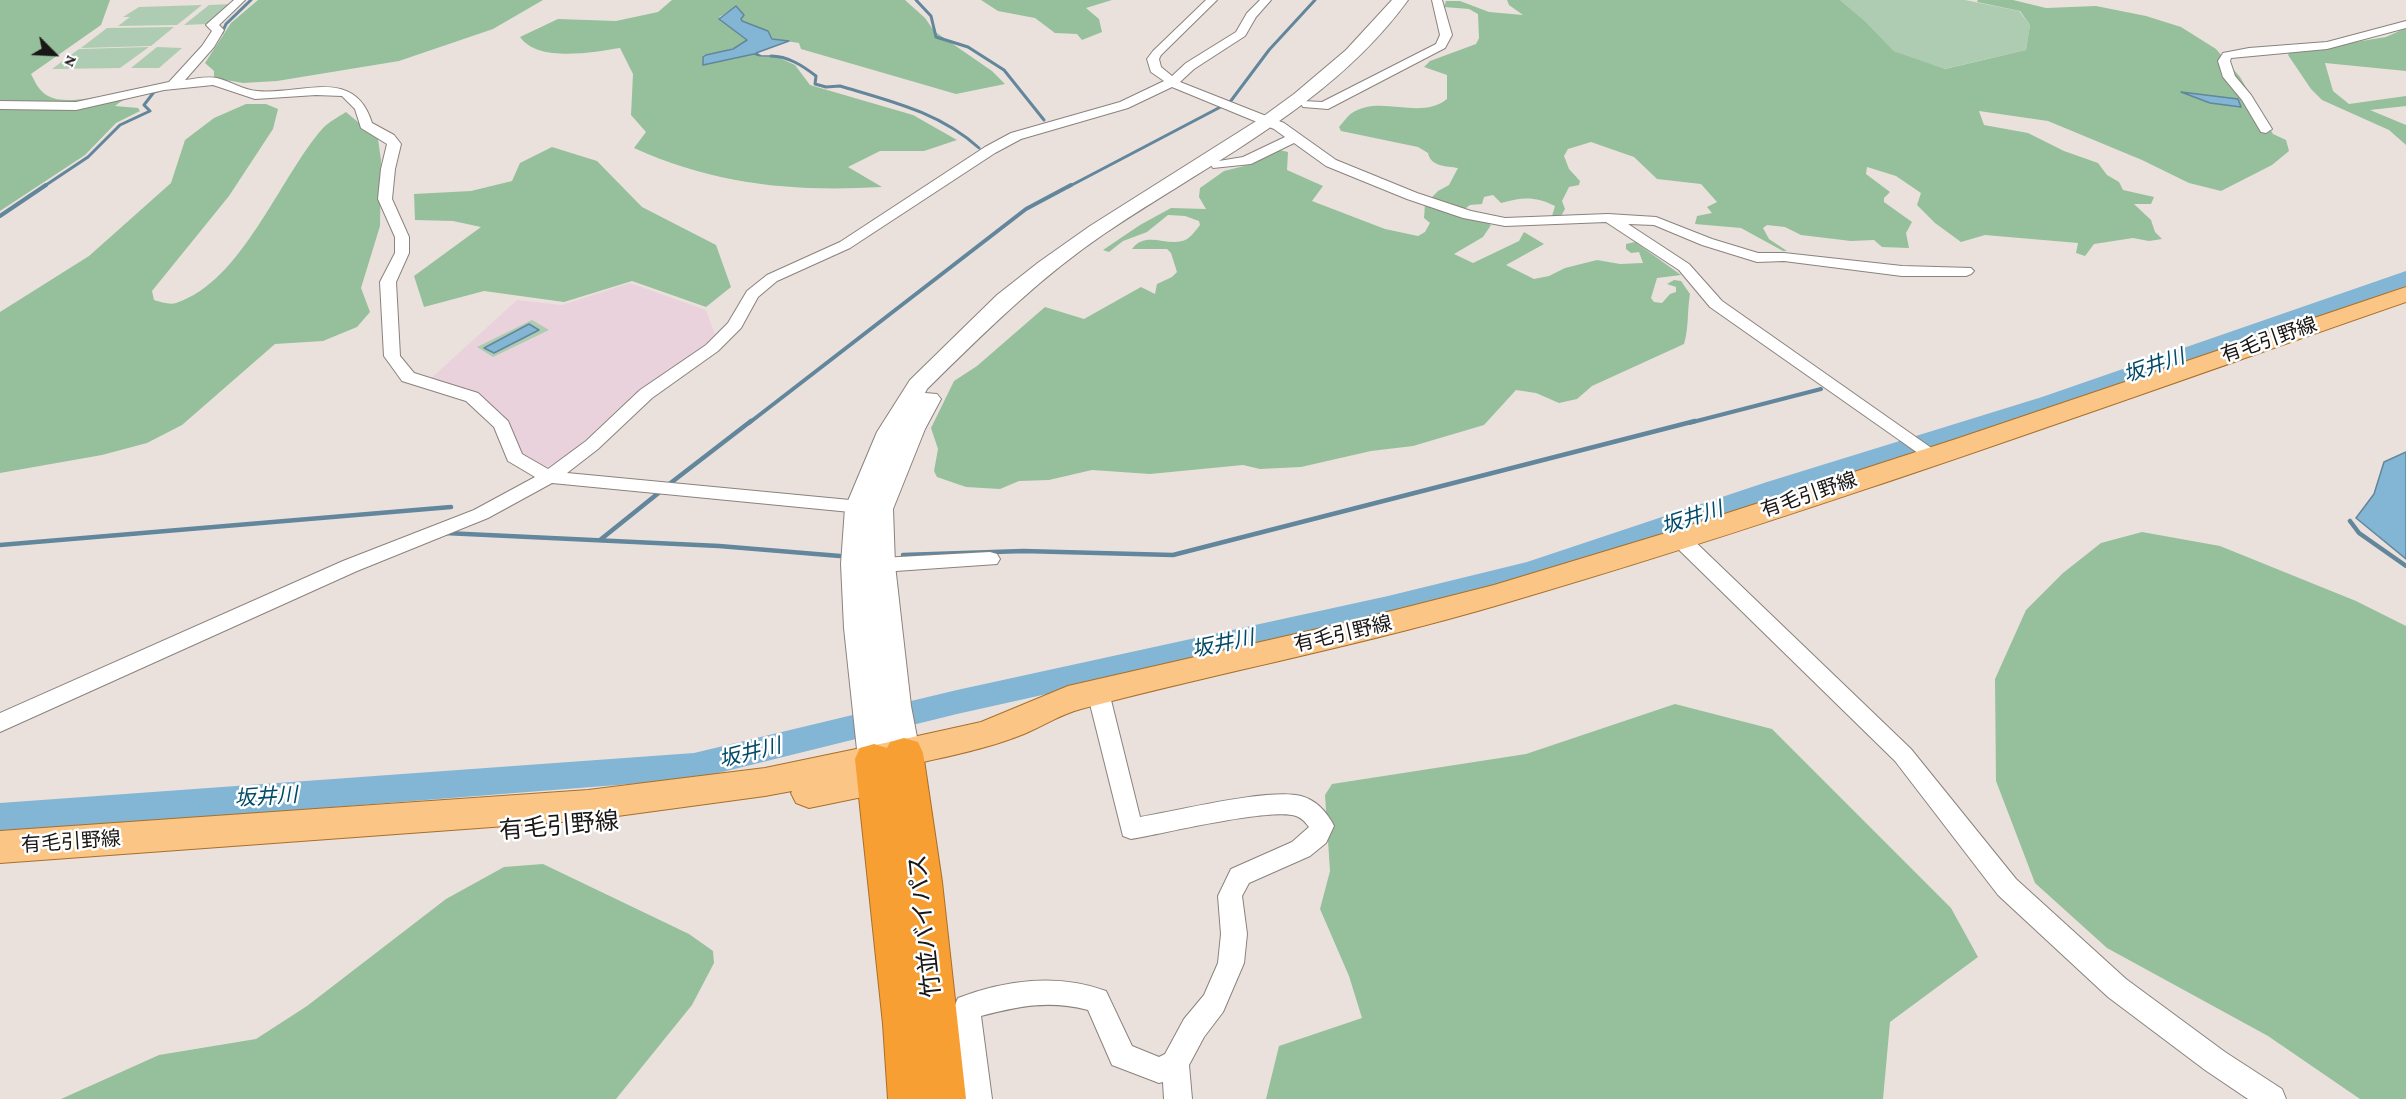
<!DOCTYPE html>
<html>
<head>
<meta charset="utf-8">
<style>
  body { margin:0 }
  #map { position:relative; width:2406px; height:1099px; overflow:hidden; background:#eae1dd; font-family:"Crimson Pro",serif }
  canvas { display:block }
  .north { position:absolute; left:24px; top:24px; width:60px; height:60px; -webkit-text-stroke:4px #fff; paint-order:stroke; rotate:114deg; font-size:16px; font-weight:700; line-height:24px; text-align:center; color:#191615 }
  .north::after { content:''; display:block; margin:auto; width:21px; height:27px; background:#191615; clip-path:polygon(50% 0,100% 100%,50% 72%,0 100%) }
</style>
</head>
<body>
<div id="map">
<canvas width="2406" height="1099"></canvas>
<div class="north">N</div>
</div>
<script>
const c = document.querySelector('canvas').getContext('2d');
c.lineJoin = 'round';
function paint(path, color) {
  c.fillStyle = color;
  c.fill(path, 'evenodd');
}
function strokePath(path, color, width, dash) {
  c.strokeStyle = color;
  c.lineWidth = width;
  c.lineCap = dash ? 'butt' : 'round';
  c.setLineDash(dash || []);
  c.stroke(path);
}
function write(font, color, halo, rows, align = 'center') {
  c.font = font + ' "Crimson Pro","Noto Sans JP",serif';
  c.lineWidth = 5;
  c.setLineDash([]);
  c.textBaseline = 'middle';
  c.strokeStyle = halo;
  c.fillStyle = color;
  for (const [text, x, y, turn = 0] of rows) {
    c.save();
    c.translate(x, y);
    c.rotate((+turn || 0) * Math.PI / 180);
    c.textAlign = isNaN(turn) ? turn : align;
    if (halo) c.strokeText(text, 0, 0);
    c.fillText(text, 0, 0);
    c.restore();
  }
}
const education = new Path2D(`
  M630 283 706 310 715 334 693 356 634 394 574 450 549 466 539 468 524 458 474 393 429 380 517 300 562 305Z`);
const green = new Path2D(`
  M1840 0H1965L2019 11 2030 25 2026 50 1944 69 1894 51 1865 21Z
  M231 4 207 24 184 25 209 5Z
  M202 5 177 25 118 26 130 17H123L139 7Z
  M174 27 151 46 81 48 107 28Z
  M149 47 120 68 52 69 79 49Z
  M157 47 182 48 159 68H131Z
  M532 320 549 330 493 357 477 347Z`);
const forest = new Path2D(`
  M0 0H110L101 25 31 74C35 82 39 91 48 96 69 108 124 90 148 86 137 96 125 97 115 106L138 108 140 111 116 123 85 155 0 211Z
  M258 0H543L493 29 399 61 277 81 243 83 214 78V71L205 63 231 23Z
  M672 0H905L925 18 934 31 992 71 1005 84 956 94 801 49 799 43 773 39 767 31 742 21 730 11 719 17 747 40C734 52 716 50 704 61L703 65 754 53 760 57 775 56 795 65 810 85 913 115 957 140 924 151H880L848 167 882 187C793 192 716 185 634 148L646 132 631 115 633 74 620 48C594 52 538 63 520 37L558 19 616 21 658 12Z
  M981 0H1112L1086 8 1099 19 1102 32 1082 40 1077 34 1055 33 1035 18 998 11Z
  M1507 0H1840L1865 21 1894 51 1945 69 2026 50 2030 25 2020 11 1977 2 1978 0H2013L2046 8 2096 6 2146 16 2181 27 2216 49 2240 77 2273 134 2286 140 2289 151 2272 165 2221 191 2189 183 2142 160 2048 121 1979 111 1984 125 2028 133 2064 151 2098 163 2107 175 2119 182 2123 190 2154 197 2151 204H2134L2151 220 2155 232 2162 239 2149 241 2133 238 2094 244 2085 256 2076 253 2078 243 1985 235 1961 242 1935 223 1917 205 1921 193 1896 176 1867 167 1866 174 1890 192 1884 198V202L1912 222 1906 233 1909 248 1882 247 1874 240 1851 241 1801 235 1785 227 1767 225 1763 228 1769 239 1787 251H1783L1741 228 1695 224 1697 216 1712 213 1707 207 1717 202 1701 184 1657 179 1634 157 1591 142 1568 149 1564 156 1569 169 1580 181 1579 185 1569 187 1562 201 1565 209 1561 216H1552L1555 206C1535 196 1522 197 1501 203L1493 195 1484 197 1482 204 1470 205 1462 211 1491 225 1483 237 1454 254 1473 263 1519 241 1524 232 1544 244 1506 265 1534 279 1549 276 1565 268 1597 260 1620 264 1643 263 1639 252 1631 253 1626 249V244L1635 242 1681 275 1657 278 1651 298 1654 302 1662 303 1670 294 1676 292V287L1667 284 1674 280 1681 281 1690 294C1687 312 1689 327 1684 344L1592 386 1577 399 1559 403 1536 393 1516 390 1484 425 1413 446 1371 451 1301 467 1260 469 1243 465 1150 474 1092 470 1049 480 1019 481 1000 489 966 487 937 477 934 471 938 449 931 428 954 381 977 366 1045 307 1084 319 1141 287 1155 294 1157 284 1172 277 1177 272 1171 253 1167 249H1132C1146 229 1170 249 1187 239 1192 236 1196 230 1200 225L1199 221 1185 216 1168 215 1147 232 1123 241 1109 252 1103 250 1140 225 1171 208 1206 209 1199 197 1200 188 1224 171 1252 164 1256 153 1266 147 1288 152 1287 170 1323 186 1312 201 1385 229 1418 236 1425 232 1430 223 1424 218 1425 204 1438 191 1449 185 1458 168C1446 166 1431 167 1428 153L1418 147 1341 131 1339 127C1343 123 1347 116 1352 113 1381 94 1420 121 1447 99V75L1424 67 1430 61 1476 44 1479 38 1478 14 1469 9 1444 7 1446 1H1460L1489 12 1523 15 1509 5Z
  M2406 28V71L2325 63 2333 91 2349 104 2406 96V106L2370 110 2406 125V145L2389 130 2322 100 2311 89 2288 55 2289 53 2386 37Z
  M246 104H266L278 109 273 129 229 196 152 291 154 300C161 302 170 305 176 303 242 282 279 178 323 128 329 122 338 117 346 112L378 139 381 160 380 226 361 288 370 312 357 327 323 341 275 344 182 425 147 443 102 455 0 473V312L89 256 171 183 185 140 214 118Z
  M552 147 597 161 642 207 716 245 731 287 706 307 632 281 564 302 484 291 424 307 414 276 481 227 453 221 415 220 414 194 471 191 512 181 520 163Z
  M2142 532 2220 546 2356 601 2406 626V1099H2360L2268 1036 2107 948 2035 883 1996 781 1995 679 2026 610 2063 573 2101 543Z
  M1675 704 1772 729 1951 908 1978 957 1890 1022 1883 1099H1266L1279 1046 1362 1018 1349 976 1320 909 1330 871 1325 795 1332 784 1526 754Z
  M543 864 689 934 713 951 714 963 692 1005 616 1099H61L159 1055 256 1039 307 1006 446 899 504 867Z`);
const water = new Path2D(`
  M736 6 744 15 741 19 742 21 768 31 772 39 789 41 756 53 761 56H775H760L754 54 703 65V57L706 55 733 49 747 40 719 19Z
  M2181 92 2238 99 2241 107 2210 103Z
  M529 324 539 330 494 353 484 348Z
  M2406 452V559L2356 518 2374 494 2384 462Z`);
const streamFar2 = new Path2D(`
  M916 0 931 16 936 37 968 47 1004 70 1044 120
  M222 33 226 24 251 0
  M771 56C788 56 803 66 816 76L815 84 826 87 840 86C890 101 939 112 979 148
  M43 187 88 157 120 125 150 111 144 105 154 92 160 90
  M1068 187 1230 102 1269 50 1315 0`);
const streamFar1 = new Path2D(`
  M0 216 46 185
  M749 423 1026 209 1071 185
  M1689 423 1821 389`);
const stream = new Path2D(`
  M668 485 751 421
  M2350 521 2359 533 2406 566
  M445 533 719 546 840 556
  M600 540 661 491
  M0 545 451 507
  M903 555 1023 551 1173 555 1695 421`);
const river = new Path2D(`
  M2406 271V286L2060 407 1787 494 1542 578 1388 618 957 714 694 779 106 825 0 831V803L694 753 957 690 1388 596 1527 562 1767 482 2042 397Z`);
const street = new Path2D(`
  M234 0H245L219 25 224 30 214 47 185 80C195 79 207 76 217 78 230 81 243 90 257 91 300 96 354 65 372 123L394 135 401 144 395 169 392 199 409 237V253L396 282 400 356 414 373 478 393 508 421 522 454 548 469 586 441 640 390 706 345 728 323 747 291 767 275 840 242 985 147 1011 133 1120 102 1164 81 1151 72 1147 59 1153 51 1206 0H1217L1161 55 1159 59 1161 67 1172 76 1186 63 1236 32 1247 13 1260 0H1271L1256 17 1245 36 1194 69 1180 82 1284 123 1336 160 1417 193 1471 211 1505 218 1608 214 1656 217 1712 239 1758 253H1784L1902 266 1971 268 1974 271 1971 274 1966 276H1902L1784 261 1757 262 1702 245 1654 225 1628 224 1689 264 1722 301 1940 454 1937 458H1925L1710 307 1679 270 1606 222 1505 226 1463 218 1407 199 1326 166 1294 143 1251 164 1213 168 1211 165 1213 162 1243 157 1285 137 1274 129 1172 87 1128 108 1021 139 995 153 850 248 777 281 758 297 741 328 718 351 652 398 598 449 567 473 871 502 878 504 880 508 878 512 871 514 552 483 488 518 357 571 0 732V713L343 561 474 510 535 477 508 461 494 427 466 401 402 381 384 356 380 282 395 253V237L378 199 381 169 387 144 361 128 355 109 342 96 316 95 255 99 213 85 164 90 76 110 0 109V101L76 102 169 82 202 46 212 31 206 25 208 23Z
  M1432 0H1442L1452 35 1445 48 1328 109 1303 107 1301 104 1303 101 1322 102 1436 44 1440 35Z
  M2406 21V28L2327 49 2231 58 2230 61 2235 76 2251 95 2272 129 2266 133 2261 132 2242 100 2223 77 2218 61 2223 53 2249 48 2327 42Z
  M1680 532 1687 534 1911 749 2016 879 2126 979 2225 1052 2282 1089 2286 1099H2248L2205 1070 2108 997 1998 895 1895 761 1673 544 1670 539 1673 534Z
  M990 552 997 554 1000 559 997 564 881 572 874 570 871 565 874 560 881 558Z
  M1098 684 1106 686 1109 692 1140 817C1177 811 1268 788 1301 796 1316 800 1327 812 1334 826L1326 843 1310 856 1249 883 1242 896 1247 934 1244 963 1223 1012 1204 1037 1189 1065 1192 1099H1164L1163 1082 1159 1083 1112 1065 1088 1010C1049 1000 1020 1006 981 1016L992 1099H964L954 1007 958 998C1005 980 1058 973 1106 991L1132 1046 1159 1057 1165 1054 1184 1019 1204 995 1218 963 1221 934 1218 896 1231 869 1292 842 1309 827C1306 823 1302 818 1296 816 1273 807 1161 834 1131 839L1123 836 1087 692 1090 686Z`);
const secondary = new Path2D(`
  M1392 0H1408C1332 105 1209 163 1104 234 1038 279 984 333 927 389L925 393 937 394 941 399 925 429 893 509 895 565 911 706 920 753 915 762 904 765 893 762 889 755 890 759 885 768 874 772 863 768 858 759 844 628 841 564 845 508 877 432 910 380 997 295 1039 262 1090 226 1261 118 1294 94 1346 50Z`);
const primary = new Path2D(`
  M2406 287V302C2106 406 1807 515 1502 604 1363 645 1221 672 1081 709 1061 714 1043 726 1024 734 987 749 948 756 910 765L914 773 909 783 877 794 809 808 796 803 791 793 792 791 765 796 588 820 0 863V831L588 790 765 768 904 739 981 722 1068 686 1348 622 1494 585 1669 532 1956 439Z`);
const highway = new Path2D(`
  M904 738 918 742 923 753 942 882 966 1099H888L883 1024 855 759 860 748 874 744 887 748 890 742Z`);
const streetNames = [
  ["有毛引野線",2269,340,-19],
  ["有毛引野線",1809,495,-19],
  ["有毛引野線",1343,634,-13],
  ["有毛引野線",71,842,-4]
];
const waterNames = [
  ["坂井川",2154,366,-19],
  ["坂井川",1692,518,-18],
  ["坂井川",1223,644,-12],
  ["坂井川",750,753,-14],
  ["坂井川",266,797,-4]
];
const nearStreetnames = [
  ["有毛引野線",559,826,-5],
  ["竹並バイパス",925,926,-96]
];
paint(education, '#ead2dc');
paint(green, '#adccb1');
paint(forest, '#95c09b');
paint(water, '#82b6d4');
strokePath(water, '#62869b', 1.5);
strokePath(streamFar2, '#62869b', 3);
strokePath(streamFar1, '#62869b', 4);
strokePath(stream, '#62869b', 4.5);
paint(river, '#82b6d4');
strokePath(street, '#8a827e', 2);
strokePath(secondary, '#8a827e', 2);
strokePath(primary, '#a96f28', 2);
strokePath(highway, '#a96f28', 2);
paint(street, '#fff');
paint(secondary, '#fff');
paint(primary, '#fac585');
paint(highway, '#f79f33');
write('20px', '#191615', '#fff', streetNames);
write('italic 21px', '#014a68', '#fff', waterNames);
write('24px', '#191615', '#fff', nearStreetnames);
</script>
</body>
</html>
